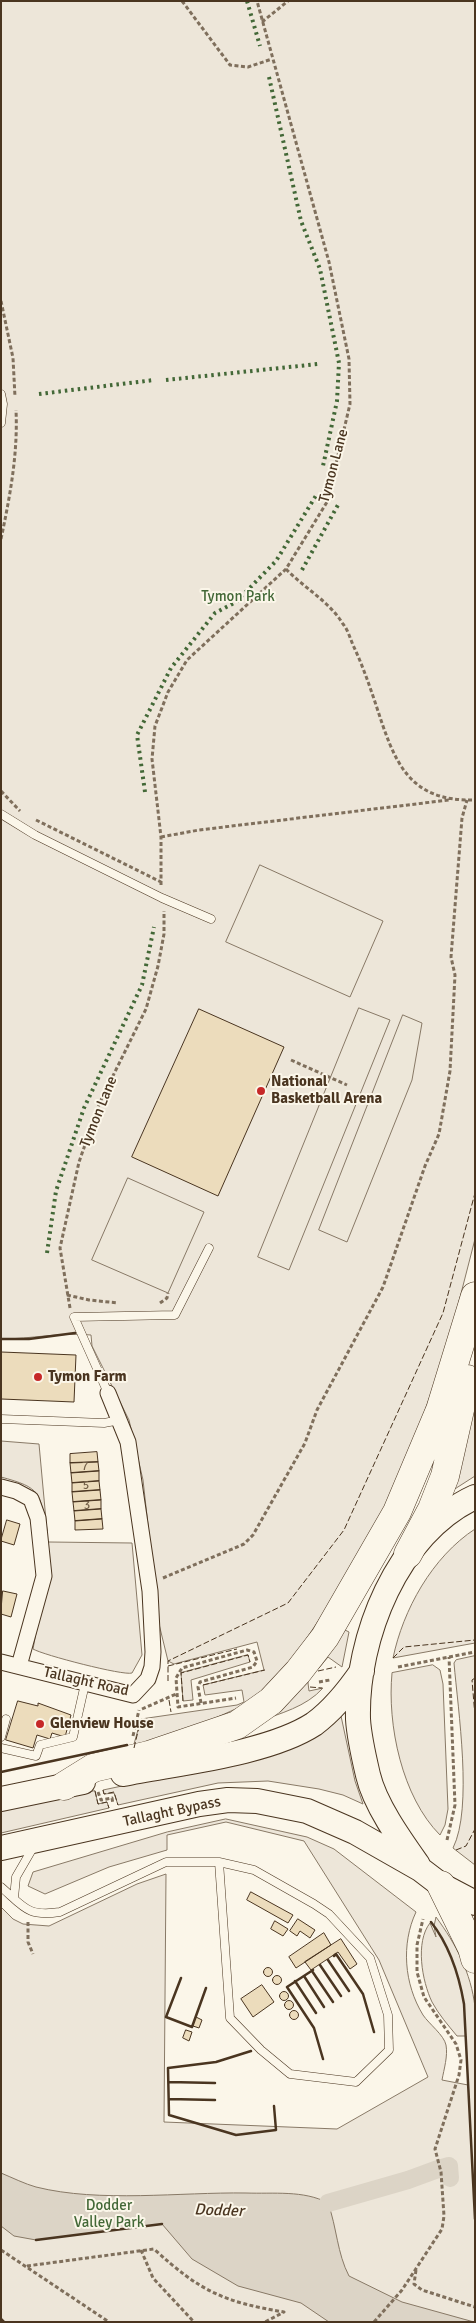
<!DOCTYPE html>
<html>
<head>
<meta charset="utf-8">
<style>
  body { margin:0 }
  #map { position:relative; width:476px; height:2323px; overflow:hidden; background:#fbf6e9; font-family:Signika,sans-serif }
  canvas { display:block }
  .frame { position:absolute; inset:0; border:2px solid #4a3520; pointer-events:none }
</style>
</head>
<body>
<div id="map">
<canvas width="476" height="2323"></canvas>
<div class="frame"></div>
</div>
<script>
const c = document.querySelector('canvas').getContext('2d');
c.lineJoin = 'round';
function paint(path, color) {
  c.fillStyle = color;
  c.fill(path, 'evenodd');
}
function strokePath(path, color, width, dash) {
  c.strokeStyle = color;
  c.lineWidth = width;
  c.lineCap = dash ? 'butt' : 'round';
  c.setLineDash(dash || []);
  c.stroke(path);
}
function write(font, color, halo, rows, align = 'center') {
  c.font = font + ' Signika,sans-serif';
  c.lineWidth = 4;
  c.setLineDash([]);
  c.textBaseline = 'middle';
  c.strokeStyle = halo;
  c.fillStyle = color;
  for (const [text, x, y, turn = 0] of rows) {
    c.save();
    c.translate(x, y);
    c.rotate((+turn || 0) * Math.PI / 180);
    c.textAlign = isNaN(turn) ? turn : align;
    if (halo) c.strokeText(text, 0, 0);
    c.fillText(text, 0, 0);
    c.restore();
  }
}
const green = new Path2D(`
  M1 1H475V1239L447 1348 417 1433 386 1506 329 1605 292 1660 266 1689 240 1707 164 1741 134 1751V1744L141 1719 237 1705 244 1702 242 1690 205 1695 203 1685 264 1670 257 1642 174 1664 168 1661 159 1624 143 1480 129 1420 92 1346 91 1335C61 1332 31 1339 1 1339Z
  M475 1384V1476L447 1494Z
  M1 1441 39 1444 47 1531C39 1492 42 1488 1 1477Z
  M475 1529V1643L393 1658C403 1610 432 1557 475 1529Z
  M49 1542 132 1543 142 1655 132 1673C124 1676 43 1655 33 1649L47 1573Z
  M337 1626 349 1632 342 1667 328 1657 319 1668 307 1675 309 1691 323 1688C306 1707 281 1713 257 1722Z
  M248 1655 250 1662 191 1680 193 1700 183 1701 181 1673Z
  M475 1656V1865L453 1848C473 1808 458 1710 454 1663L456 1660Z
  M433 1665 440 1670 443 1684 448 1809 445 1825 440 1835C402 1797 387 1725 392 1673Z
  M337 1715 341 1716 355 1781 363 1804 343 1795 319 1789 268 1781 218 1783 118 1805 114 1793 104 1794 103 1790 236 1762Z
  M95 1791 98 1804 107 1802 109 1808 1 1833V1811Z
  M226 1819 307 1837 334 1849 416 1912C401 1944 404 1984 423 2015 429 2024 444 2035 446 2045 448 2056 444 2069 442 2080L468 2085 466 2036H457C448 2025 439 2015 432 2002 422 1981 415 1942 430 1923L436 1937 434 1926 436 1917C456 1944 471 1973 475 2007V2322H4L1 2319V1907L13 1919 23 1924 49 1926 137 1884 166 1874 164 2122 337 2129 428 2077 379 1960 304 1841 226 1822 167 1835V1850L109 1867 45 1894 28 1886 33 1872 167 1832Z`);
const parking = new Path2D(`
  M260 865 383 921 350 997 226 942Z
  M359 1008 390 1020 289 1270 258 1257Z
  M403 1015 422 1023 412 1080 347 1242 319 1230Z
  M128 1178 204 1212 168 1293 92 1260Z`);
const water = new Path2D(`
  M1 2173C13 2178 25 2184 36 2187 100 2203 180 2192 246 2193 273 2194 304 2190 328 2203 337 2228 337 2253 349 2276L402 2302 474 2322H329L301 2303 238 2286 192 2259 162 2224 36 2240 14 2236 1 2226Z`);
const canal = new Path2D(`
  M442 2168 449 2166 450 2178
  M328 2203 408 2180 438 2169`);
const building = new Path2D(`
  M199 1009 284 1047 218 1196 132 1157Z
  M1 1352 76 1355 74 1402 1 1399Z
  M97 1452 98 1462 70 1463V1454Z
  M98 1462 99 1471 71 1473 70 1463Z
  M99 1471V1481L72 1483 71 1473Z
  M99 1481 100 1490 72 1492V1483Z
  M100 1490 101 1500 73 1502 72 1492Z
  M101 1500V1509L74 1511 73 1502Z
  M101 1509 102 1519 75 1521 74 1511Z
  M102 1519 103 1529 75 1530V1521Z
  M7 1520 20 1524 14 1545 1 1541Z
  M3 1591 17 1594 11 1617 1 1614Z
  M18 1701 38 1706V1703L71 1715 65 1737 52 1733 50 1739 37 1735 33 1748 6 1740Z
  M251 1892 293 1915 288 1923 247 1900Z
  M298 1919 315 1930 310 1938 300 1931 297 1936 290 1931Z
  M275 1921 288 1929 283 1936 271 1929Z
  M324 1933 331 1945 296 1968 289 1957Z
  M341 1939 357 1964 350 1969 338 1952 311 1970 305 1962Z
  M263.5 1972a4.5 4.5 0 1 1 9 0a4.5 4.5 0 1 1-9 0Z
  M272.5 1980a4.5 4.5 0 1 1 9 0a4.5 4.5 0 1 1-9 0Z
  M262 1985 274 2002 253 2017 241 1999Z
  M279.5 1996a4.5 4.5 0 1 1 9 0a4.5 4.5 0 1 1-9 0Z
  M284.5 2005a4.5 4.5 0 1 1 9 0a4.5 4.5 0 1 1-9 0Z
  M289.5 2015a4.5 4.5 0 1 1 9 0a4.5 4.5 0 1 1-9 0Z
  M196 2017 202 2020 199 2028 193 2026Z
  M186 2030 192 2032 189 2041 183 2038Z`);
const path = new Path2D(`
  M182 1 230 65 248 67 272 59
  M262 22 288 1
  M1 301 13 358 15 397
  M1 539C10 496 18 454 16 410
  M286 569C304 588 329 601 343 624 348 630 350 638 353 645 362 664 369 684 376 705 394 760 407 802 475 800
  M1 791 20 811
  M36 820 161 882
  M161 837 199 830 449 800
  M161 885V837L152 759 155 726 168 692 187 660 286 569 327 502 350 404 349 359 329 262 257 1
  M291 1060 347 1085
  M67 1295 89 1300 118 1303
  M160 1303 167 1298 168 1293
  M70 1308 60 1248 79 1162 100 1102 146 1009 158 966 164 934V911
  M163 1578 244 1544 253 1535 305 1443 317 1410 383 1287 425 1166 439 1134 450 1071 455 975 451 957 462 818 467 800
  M398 1667 475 1652
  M319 1682 330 1680
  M201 1703 198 1687 200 1682 253 1667 257 1661 254 1652 247 1650 182 1668 176 1678 178 1707 236 1698
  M142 1709 176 1694
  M133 1736 139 1710
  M98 1792 101 1800 112 1798 113 1804
  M447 1840 455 1805 449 1657
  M28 1922V1942L33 1954
  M1 2250 109 2322
  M141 2250 153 2278 194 2322
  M27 2266 154 2249C200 2291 223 2302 284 2312L265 2322
  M416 2270 414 2284 422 2290 475 2307
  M374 2322 402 2290 442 2229 444 2216 441 2172 435 2149 459 2075 461 2060 456 2044 424 1997 417 1972V1945L423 1919`);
const lane = new Path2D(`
  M1 394 3 404 1 423
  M1 814 35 835 162 898 211 919
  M108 1393 74 1317 175 1315 209 1248
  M1 1419 104 1423 120 1420
  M1 1737 6 1719
  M1 1748 36 1756 40 1745 73 1737 85 1684
  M1 1887C24 1907 27 1917 60 1912L166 1862H219L230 2018 261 2050 290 2074 356 2082 389 2050 388 2015 370 1958 329 1914 314 1904 254 1870 219 1862
  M14 1898 16 1877 34 1846`);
const street = new Path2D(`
  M1 1487 16 1491 31 1499 38 1518 44 1576 19 1666
  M1 1662 133 1695 148 1679 152 1667 153 1652 150 1591 128 1442 108 1393`);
const primary = new Path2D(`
  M123 1774C177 1763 268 1754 314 1724 333 1710 349 1690 362 1671
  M1 1799 83 1782
  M1 1848 199 1804 228 1800 257 1801 307 1811 355 1832 420 1869 441 1885 475 1903
  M418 1865C401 1841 375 1805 368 1775 364 1758 359 1737 358 1719 356 1638 397 1533 475 1497`);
const highway = new Path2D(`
  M408 1554 432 1509 445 1476 467 1379
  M64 1786 93 1768 149 1755 237 1725 271 1701 298 1672 325 1637 397 1512 440 1410 475 1296
  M441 1885 472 1948 475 1959`);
const hedge = new Path2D(`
  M247 1 260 46
  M269 77 301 221 320 269 339 363 337 401 323 466
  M166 380 318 364
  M39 394 154 380
  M302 570 339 503
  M145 792 137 735 171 668 215 613 236 602 276 561 317 494
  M47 1253 56 1191 84 1108 142 985 154 927`);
const fence = new Path2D(`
  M393 1658 404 1647 475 1640
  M168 1666 237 1649
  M318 1671 336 1667
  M475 1678 472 1680 475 1716
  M168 1681V1661L288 1603 344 1530 443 1313 475 1193
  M203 1685 265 1670
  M310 1687 322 1688
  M169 1700 171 1712
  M183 1701 181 1673 248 1655 250 1662
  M134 1748 141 1719
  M103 1790 104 1794 114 1792 118 1805
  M95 1791 98 1804 107 1802 109 1808
  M456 1850 466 1846 475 1829`);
const wall = new Path2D(`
  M1 1339H29L75 1333
  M1 1772 127 1745
  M431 1922C450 1946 459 1975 464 2004L475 2219
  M334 1956 336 1954 363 1994 374 2032
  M328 1960 349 1991
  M320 1965 341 1996
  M313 1970 287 1987 314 2028 323 2059
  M312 1971 333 2002
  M304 1976 324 2007
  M181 1978 166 2017 192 2027 206 1988
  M295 1981 316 2013
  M251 2051 216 2062 168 2068 169 2115 236 2135 276 2130 274 2106
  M169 2082 215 2083
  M169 2099 215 2100
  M36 2240 162 2224
  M1 2319 4 2322`);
const markers = [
  [261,1091,5,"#c62828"],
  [38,1377,5,"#c62828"],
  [40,1724,5,"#c62828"]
];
const numberNames = [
  ["7",85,1467],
  ["5",86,1486],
  ["3",87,1506]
];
const streetNames = [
  ["Tymon Lane",334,466,-75],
  ["Tymon Lane",99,1112,-68],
  ["Tallaght Road",86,1682,13],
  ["Tallaght Bypass",172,1812,-12]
];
const parkNames = [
  ["Tymon Park",238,597],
  ["Dodder",109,2206],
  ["Valley Park",109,2223]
];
const poiNames = [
  ["National",271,1082],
  ["Basketball Arena",271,1099],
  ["Tymon Farm",48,1377],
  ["Glenview House",50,1724]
];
const waterNames = [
  ["Dodder",219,2211,2]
];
paint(green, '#ede6d9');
strokePath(green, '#887966', 1);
paint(parking, '#ede7d9');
strokePath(parking, '#887966', 1);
paint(water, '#dcd4c6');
strokePath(water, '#887966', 1);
strokePath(canal, '#dcd4c6', 18);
paint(building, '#ecdcbc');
strokePath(building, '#4a3520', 1);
strokePath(lane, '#4a3520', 9);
strokePath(street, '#4a3520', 17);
strokePath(primary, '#4a3520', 26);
strokePath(highway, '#4a3520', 29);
strokePath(path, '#7f6f5c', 3, [4, 2.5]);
strokePath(lane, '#fbf6e9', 8);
strokePath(street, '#fbf6e9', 15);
strokePath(primary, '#fbf6e9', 24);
strokePath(highway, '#fbf6e9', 28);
strokePath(hedge, '#436837', 4, [2.5, 4]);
strokePath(fence, '#4a3520', 1, [6, 2.5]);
strokePath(wall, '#4a3520', 2.5);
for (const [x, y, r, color] of markers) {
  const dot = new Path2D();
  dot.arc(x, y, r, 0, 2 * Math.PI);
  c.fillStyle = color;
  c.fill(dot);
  strokePath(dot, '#fbf6e9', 2);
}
write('12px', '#725f47', null, numberNames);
write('15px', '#4a3520', '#fbf6e9', streetNames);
write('15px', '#436837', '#fbf6e9', parkNames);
write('bold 15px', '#4a3520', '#fbf6e9', poiNames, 'left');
write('italic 16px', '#4a3520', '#fbf6e9', waterNames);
</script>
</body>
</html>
